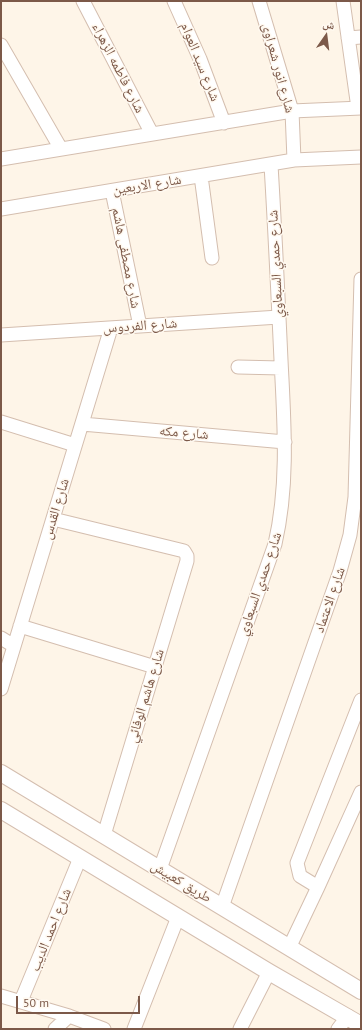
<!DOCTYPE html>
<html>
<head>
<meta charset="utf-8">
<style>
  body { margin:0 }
  #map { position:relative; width:362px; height:1030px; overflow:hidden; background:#fef5e8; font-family:"PT Sans","Noto Naskh Arabic",sans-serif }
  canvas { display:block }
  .frame { position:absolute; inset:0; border:2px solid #7c5949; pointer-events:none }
  .north { position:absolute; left:306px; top:16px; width:40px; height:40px; -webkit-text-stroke:3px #fff9f0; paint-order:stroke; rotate:14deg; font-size:11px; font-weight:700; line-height:16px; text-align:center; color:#7c5949 }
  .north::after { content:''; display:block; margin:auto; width:14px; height:18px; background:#7c5949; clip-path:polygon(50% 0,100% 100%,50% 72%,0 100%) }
  .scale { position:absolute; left:16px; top:996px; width:124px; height:18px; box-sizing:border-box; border:2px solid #7c5949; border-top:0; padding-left:5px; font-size:12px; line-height:14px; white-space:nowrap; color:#7c5949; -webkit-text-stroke:3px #fff9f0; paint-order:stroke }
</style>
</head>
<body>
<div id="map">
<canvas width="362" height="1030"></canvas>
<div class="frame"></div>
<div class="north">ش</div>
<div class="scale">50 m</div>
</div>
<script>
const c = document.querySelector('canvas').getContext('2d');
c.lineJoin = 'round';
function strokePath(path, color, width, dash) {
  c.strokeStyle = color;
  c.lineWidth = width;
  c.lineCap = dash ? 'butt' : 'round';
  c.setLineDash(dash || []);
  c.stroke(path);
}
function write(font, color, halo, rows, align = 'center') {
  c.font = font + ' "PT Sans","Noto Naskh Arabic",sans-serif';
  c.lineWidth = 3;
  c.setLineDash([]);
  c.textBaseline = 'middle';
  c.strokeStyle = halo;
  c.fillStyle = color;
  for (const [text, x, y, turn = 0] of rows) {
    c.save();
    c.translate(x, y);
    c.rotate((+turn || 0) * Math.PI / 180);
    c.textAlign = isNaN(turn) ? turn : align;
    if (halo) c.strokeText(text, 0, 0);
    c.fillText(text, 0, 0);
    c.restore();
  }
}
const minor = new Path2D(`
  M83 1 152 134
  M174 1 200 59 224 123
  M259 1 292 111 294 160
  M343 1 358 108
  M348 38 361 37
  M1 45 61 149
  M1 159 292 111 361 108
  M201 176 212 258
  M112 191 140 326
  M1 209 294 160 361 157
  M1 335 279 317
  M238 367 281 368
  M1 422 75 445
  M82 424 285 442
  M53 519 180 550 184 551 187 556V561L104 835
  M20 626 155 667
  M1 638 14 646
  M1 689 111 328
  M160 869 275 544C289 483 284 421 281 360 278 295 275 230 271 165
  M318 887 300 876 297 863 361 700
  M222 907 340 571 350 535 355 497 361 279
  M289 948 318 887 361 792
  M1 996 69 1016 104 1029
  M21 1001 80 858
  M55 1029 69 1016
  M134 1029 178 917
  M240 1029 269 972
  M338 1029 348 1016`);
const tertiary = new Path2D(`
  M1 773 361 991
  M1 810 269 972 361 1025`);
const streetNames = [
  ["شارع سيد العوام",200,62,68],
  ["شارع فاطمه الزهراء",118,68,63],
  ["شارع انور شعراوى",278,68,75],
  ["شارع الاربعين",147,185,-9],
  ["شارع مصطفى هاشم",126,258,79],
  ["شارع حمدي السبعاوي",276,264,-93],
  ["شارع الفردوس",140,326,-4],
  ["شارع مكه",184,433,5],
  ["شارع القدس",56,509,-73],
  ["شارع حمدي السبعاوي",260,584,-71],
  ["شارع الاعتماد",330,600,-71],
  ["شارع هاشم الوفائي",146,696,-73],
  ["طريق كعبيش",181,882,31],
  ["شارع احمد الديب",51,930,-68]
];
strokePath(minor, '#d4beaf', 15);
strokePath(tertiary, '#d4beaf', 18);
strokePath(minor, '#fff', 13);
strokePath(tertiary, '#fff', 16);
write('14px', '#7c5949', '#fff9f0', streetNames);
</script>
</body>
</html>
